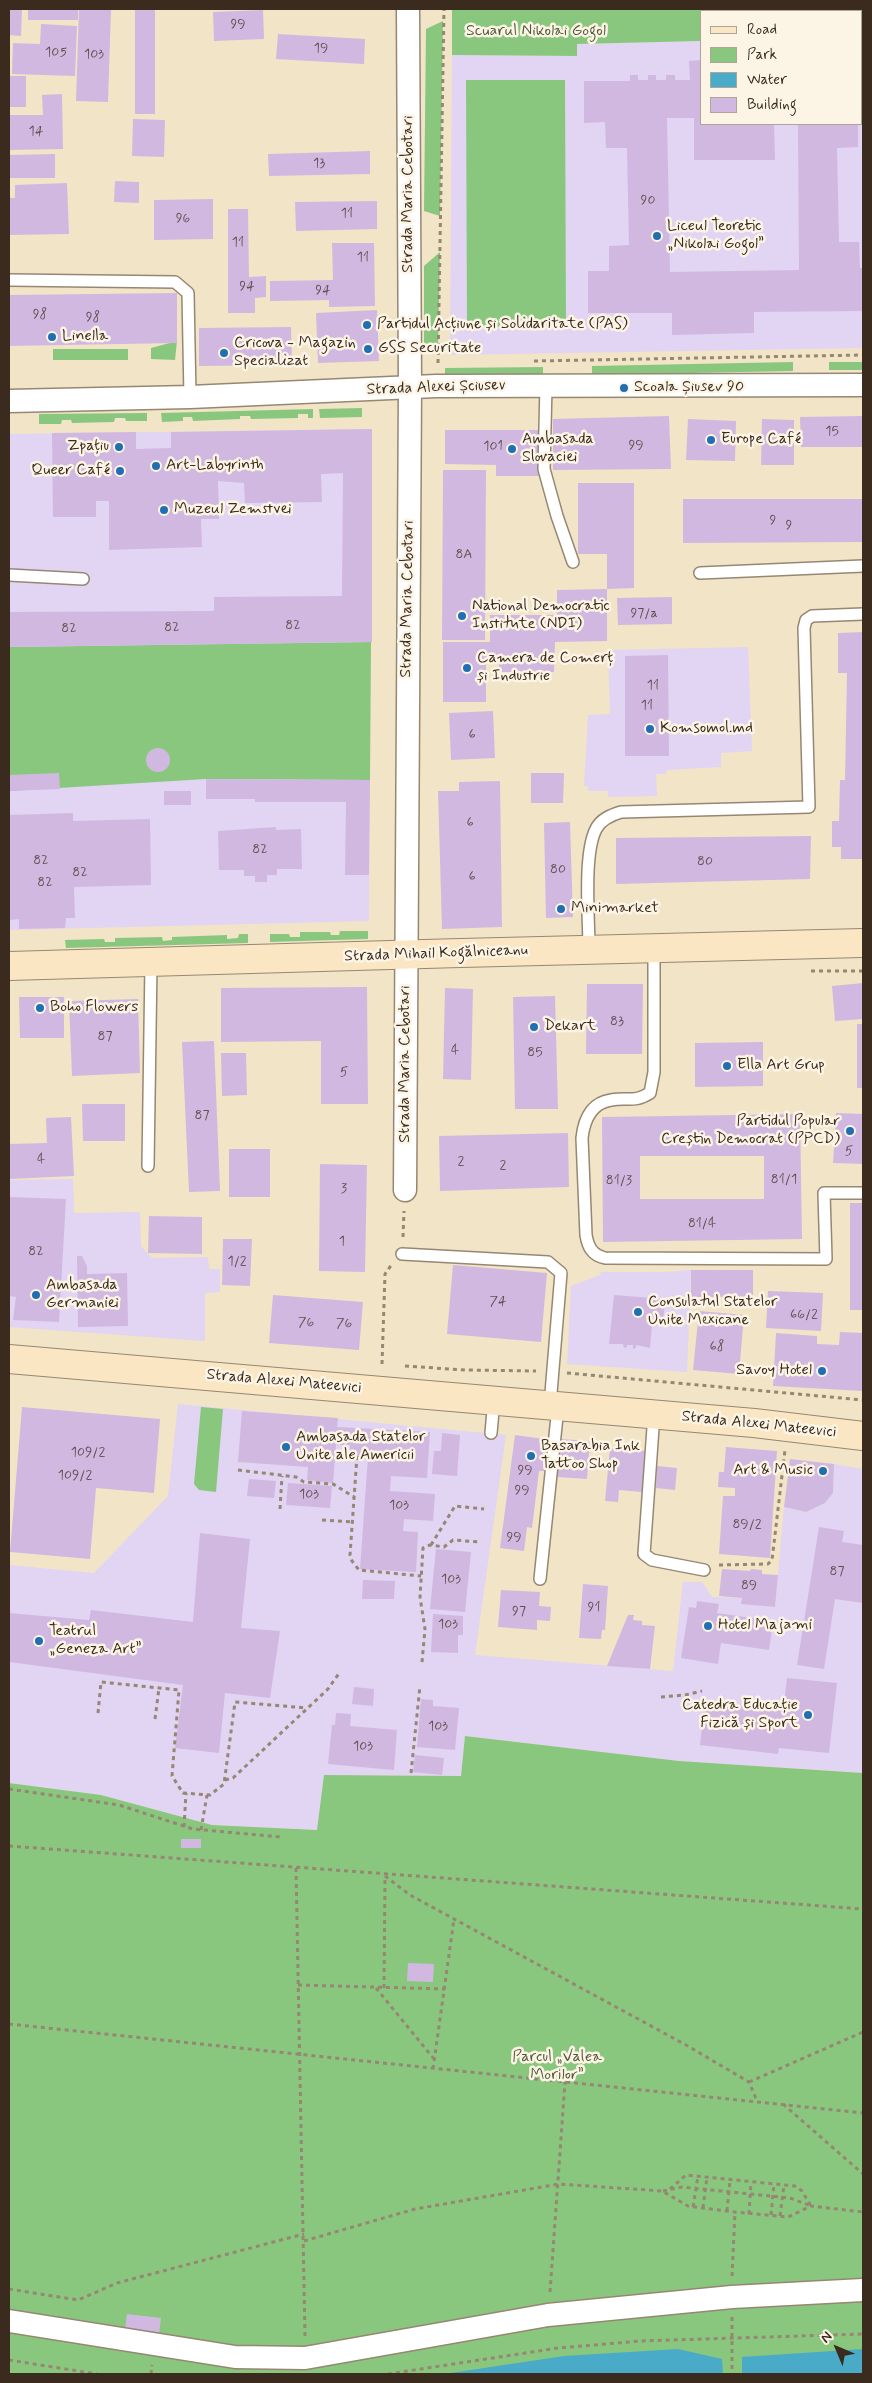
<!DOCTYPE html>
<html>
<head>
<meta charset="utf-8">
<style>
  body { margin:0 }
  #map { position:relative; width:872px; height:2383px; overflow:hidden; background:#f2e4c7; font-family:Mynerve,sans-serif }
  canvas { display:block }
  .frame { position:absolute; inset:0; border:10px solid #3b2a1e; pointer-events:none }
  .legend { position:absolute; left:700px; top:10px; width:162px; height:115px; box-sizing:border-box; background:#fcf5e5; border:1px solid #afa495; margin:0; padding:6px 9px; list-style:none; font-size:15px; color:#3b2a1e }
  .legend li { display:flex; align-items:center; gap:10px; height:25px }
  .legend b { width:25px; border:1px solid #afa495 }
  .north { position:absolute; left:812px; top:2323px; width:50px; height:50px; -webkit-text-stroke:4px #fcf5e5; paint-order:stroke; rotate:315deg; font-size:14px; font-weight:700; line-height:20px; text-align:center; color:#3b2a1e }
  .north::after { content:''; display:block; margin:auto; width:18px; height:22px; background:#3b2a1e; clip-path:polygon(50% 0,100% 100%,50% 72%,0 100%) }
</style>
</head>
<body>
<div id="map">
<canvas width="872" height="2383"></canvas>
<div class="frame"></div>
<ul class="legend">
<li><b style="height:6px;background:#fbe6c4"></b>Road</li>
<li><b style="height:14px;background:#89c77e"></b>Park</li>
<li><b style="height:14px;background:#49abc8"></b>Water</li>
<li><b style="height:14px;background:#d1b8e1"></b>Building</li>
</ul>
<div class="north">N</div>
</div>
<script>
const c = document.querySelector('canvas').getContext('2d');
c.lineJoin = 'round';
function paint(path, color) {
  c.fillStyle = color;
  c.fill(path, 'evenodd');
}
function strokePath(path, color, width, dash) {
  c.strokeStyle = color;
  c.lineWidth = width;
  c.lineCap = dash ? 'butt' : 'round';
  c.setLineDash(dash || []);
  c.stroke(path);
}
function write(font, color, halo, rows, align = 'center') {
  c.font = font + ' Mynerve,sans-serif';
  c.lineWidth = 5;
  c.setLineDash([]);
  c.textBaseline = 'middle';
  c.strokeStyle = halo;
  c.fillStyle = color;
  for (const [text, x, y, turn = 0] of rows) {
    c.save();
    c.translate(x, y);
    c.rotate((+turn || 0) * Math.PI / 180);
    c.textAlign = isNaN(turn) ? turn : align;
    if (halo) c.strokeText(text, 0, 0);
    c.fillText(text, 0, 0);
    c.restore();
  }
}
const built = new Path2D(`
  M861 38H863V348L450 355 452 55 577 56 576 44 701 41V124H861Z
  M372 429 369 921 9 930V434Z
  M748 647 752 751 721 753V767L667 770 666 774H656L657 796 608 797V791H588V786H584L588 715 610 714 608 650Z
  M73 1179 74 1213 140 1212 141 1246 152 1258 208 1257 209 1269H220V1292L205 1293V1341L9 1327V1180Z
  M691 1270 687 1372 567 1364 571 1286 600 1275 601 1272H666Z
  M178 1404 506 1435 475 1655 673 1671 683 1582H702L712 1597 742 1598V1604L775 1607 784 1507 806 1512 825 1503 833 1493 834 1464 863 1469V1773L679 1761 466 1736 461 1776 324 1775 318 1830 212 1825 101 1795 9 1783V1565L94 1573 168 1496Z`);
const green = new Path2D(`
  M452 9H863V38H861V11H701V41L577 44V56L452 55Z
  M443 21 440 216 424 211 426 29Z
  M466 80H565L566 326 467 327Z
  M440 252 438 349H424V266Z
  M177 341 175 360 151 359V348Z
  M53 349H128V360H53Z
  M793 362V371L592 375V366Z
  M829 362H863V370H829Z
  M543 367V376H445V368Z
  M362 408V417L320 418 319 409Z
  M313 409V418H308V414H298V418L251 419 250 416H240V419L193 421 192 417H183V421L162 422 161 413Z
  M147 413V421H126L125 418H115L114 422 72 423 71 420H62L61 424H39V414Z
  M371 642 370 780 206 779 9 791V647Z
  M340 931H368V939L270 942V934H289L290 937H300V932H330L331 935H339Z
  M239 934H248V943L66 948 65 940 104 939 105 942H115V938L162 937 163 941 172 940V937L227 935V939L238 938Z
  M201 1407 223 1409 216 1492 199 1490 194 1484Z
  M465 1736 679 1761 863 1773V2374H9V1783L101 1795 212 1825 317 1830 324 1775 461 1776Z`);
const water = new Path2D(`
  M678 2349 722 2359 723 2374H444L564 2356Z
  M863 2349V2374H742V2357Z`);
const building = new Path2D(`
  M9 9H22L21 36 9 35Z
  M28 9H78V20H28Z
  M79 9H111L108 102 76 101Z
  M135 9H155V114H135Z
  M263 10 264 39 214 41 213 12Z
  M41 24 77 26 75 76 12 74 13 43 40 44Z
  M278 34 365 39 364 64 276 59Z
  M701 60V124H774L775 160H694V118H667L670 272 799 270 798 124H858V147L837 148 839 242H859L860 268H863V311L754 312V333L672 335V313H588V271H609V246L629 245 627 148H606L605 122 584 123V81H630V75H638V80H648V75H656V80H666V75H675V80H690L689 61Z
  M9 76H26V107H9Z
  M861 79H863V121H861Z
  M62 94 63 149 9 150V115H43L42 95Z
  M133 119 165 120 164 157 132 156Z
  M370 151V174L269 176 268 154Z
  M55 154V178H9V155Z
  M115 181 139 182V203L114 202Z
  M67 183 69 234 9 235V198H15V185Z
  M213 199V239L154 240V200Z
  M377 201V229L296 231 295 202Z
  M228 209H248L249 277 266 276V297L255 298V313H228Z
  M332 243H374L375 306 329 307V300L270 301V281L333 280Z
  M177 293V343L9 346V295Z
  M377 310 379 361 318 363 316 313Z
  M291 327 292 365 199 366V328Z
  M669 416 671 469 553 470V419Z
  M863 416V447H801L800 417Z
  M688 419 736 421 735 461 686 460Z
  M762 419 794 420V465H761Z
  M372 429V642L9 647V612L214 611V597L342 596 343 473 321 474 322 502 245 503 244 483 218 481 219 519H201L202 547 109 550V501H96V517H53L52 433 136 432V449L171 448V432Z
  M445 430H541V476H496V465L445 464Z
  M443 470H486L485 640H442Z
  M578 483H634V588L607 589V641L555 642 554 672H499V661H486V702H443V642H490V615H557V590L607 589V554H578Z
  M683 499H863V542L683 543Z
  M672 597V624L618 625 617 598Z
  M863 632V859H841V847H832V821H839L840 780H845L847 673H838V633Z
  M668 655 669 756H625V656Z
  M493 711 495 758 451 760 449 713Z
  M146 760a12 12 0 1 1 24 0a12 12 0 1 1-24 0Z
  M59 773 60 789 9 791V775Z
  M531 773H564L563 803H531Z
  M206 779 370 780 369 875H345L346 802H255V799H206Z
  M500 781 502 927 442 929 438 791H459V782Z
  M164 791H191V805H164Z
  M73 813V821L150 819 151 885 74 887 75 918H66L65 928 19 929V919L10 920 9 815Z
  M570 822 573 917 546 918 544 823Z
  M276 827V830L301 829 302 869H277V875H267V882H255V876H244V870H219L218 831Z
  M811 836 810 879 616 884V838Z
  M863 983V1019L835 1021 832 986Z
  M587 984H643L642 1054H586Z
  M367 987 368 1104H321V1041L221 1042V988Z
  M445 988 473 989 471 1080 443 1079Z
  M555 996 558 1109H515L513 997Z
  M19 997H64V1038H20Z
  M138 999 140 1073 72 1076 69 1001Z
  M857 1024H863V1088H857Z
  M214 1041 220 1191 189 1192 182 1042Z
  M763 1042V1086L695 1087V1043Z
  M221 1053H246L247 1095 222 1096Z
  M82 1104H125V1141H83Z
  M836 1113 863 1114V1164L833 1163Z
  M800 1114 802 1239 603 1242 602 1117ZM640 1156H764V1199H640Z
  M71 1117 74 1176 9 1179V1144L47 1143 46 1118Z
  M568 1133 569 1187 440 1191 439 1136Z
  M229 1149H270V1197H229Z
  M320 1164 367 1165 365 1272 319 1271Z
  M9 1197 66 1199 59 1322 13 1320 16 1297 9 1296Z
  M850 1203H863V1310H850Z
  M149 1216 202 1217V1254L148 1253Z
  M223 1239H252L250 1286 222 1285Z
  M77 1256H82L87 1266V1274L127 1273 128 1326 78 1327Z
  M453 1265 547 1273 541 1342 447 1334Z
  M691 1270H753V1297H691Z
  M768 1291 823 1293 821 1331 766 1328Z
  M273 1295 363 1302 359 1350 269 1343Z
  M614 1295 665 1299 663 1326 652 1325 650 1348 636 1345V1348L633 1349V1345H627V1347L624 1348 623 1344H609Z
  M699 1311 744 1315 739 1374 693 1370Z
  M840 1332 863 1333V1391L773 1386 776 1333 817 1336V1344L839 1345Z
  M22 1407 160 1419 154 1493 96 1488 90 1559 10 1552Z
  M242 1411 338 1418 337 1427 430 1432 427 1478 391 1476 390 1491 435 1494 433 1521 404 1519 403 1531 418 1532 416 1572 360 1569 368 1457 350 1456V1445H336L333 1483 307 1480 308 1467 238 1462Z
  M442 1433 460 1435 457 1476 432 1474 434 1451H441Z
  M515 1435 551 1440 546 1471H539L532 1528 527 1527 524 1551 500 1548Z
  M560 1439 590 1441 587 1479 557 1477Z
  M726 1447 777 1451 770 1558 719 1554 723 1496H735V1488L718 1487 719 1472H724Z
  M610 1448 646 1451 642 1492 619 1490 618 1502 605 1501Z
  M790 1459 834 1464 833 1493 825 1503 806 1512 784 1507Z
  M657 1466 677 1468 675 1490 656 1488Z
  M249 1479 276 1481 274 1498 247 1496Z
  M288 1483 332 1486 330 1508 286 1505Z
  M819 1527 844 1531 842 1542 863 1545V1603L835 1599 824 1669 797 1665Z
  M200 1533 250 1539 241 1628 280 1631 270 1698 225 1693 219 1753 175 1748 183 1685 9 1662V1613L89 1620 91 1610 193 1622Z
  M436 1549 471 1552 465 1612 430 1609Z
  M722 1569 750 1571 751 1569 762 1570V1574L778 1575 775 1607 741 1604 742 1598 719 1596Z
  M363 1580 395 1581 394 1599H362Z
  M583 1584 608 1586 605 1630H602L601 1639 579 1638Z
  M501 1590 540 1592 539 1606 551 1607 550 1621 537 1620V1630L498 1627Z
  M697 1601 719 1604 717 1613 773 1621 769 1650 721 1643 718 1664 681 1658 689 1607 696 1608Z
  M433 1614 463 1616V1635H458V1653L431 1652Z
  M628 1615H634L633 1620 642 1621V1625L655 1626 650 1669 607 1666Z
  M787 1678 837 1683 829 1753 779 1748 778 1754 700 1745 705 1702 783 1711Z
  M354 1687 374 1689 373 1706 352 1704Z
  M421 1699 433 1700V1706L459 1708 455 1750 417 1747Z
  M336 1713 351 1714 350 1726 397 1730 394 1770 328 1764 332 1725H335Z
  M415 1755 444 1758 442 1775 413 1772Z
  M181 1839H201V1848H181Z
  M408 1963 434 1964 433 1982 407 1981Z
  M127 2314 161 2318 159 2334 125 2329Z`);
const path = new Path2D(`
  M534 361 863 355
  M438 363 444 9
  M811 971H863
  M403 1237 404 1211
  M382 1364 385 1274 392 1264
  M405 1366 465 1370 536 1371
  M567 1373 863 1400
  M357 1456 350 1555 352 1561 359 1570 421 1576
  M238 1470 296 1477 304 1482 333 1484 354 1497
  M280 1509 282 1476
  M322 1520 352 1522
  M431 1545 455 1506 484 1509
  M719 1565 768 1564 772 1560 785 1450
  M422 1662 425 1629 420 1597 423 1548 430 1545 444 1547 453 1540 480 1542
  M661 1697 685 1695 702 1691
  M98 1713 101 1682 179 1690 172 1776 183 1793 210 1795 224 1784 235 1702 307 1708
  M155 1719 159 1688
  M411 1773 420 1686
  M225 1780 233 1778 328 1689 340 1672
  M9 1789 119 1805 193 1829 281 1837
  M184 1827 186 1793
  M201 1830 207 1795
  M9 1846 863 1909
  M296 1868 305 2337
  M385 1876 410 1895 686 2045 749 2082 757 2101
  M298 1985 445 1989
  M376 1988 434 2059
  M384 1988 385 1876
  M9 2024 863 2113
  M433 2069 454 1919
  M749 2082 863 2032
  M783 2104 863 2174
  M670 2189 686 2175 795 2186 802 2191 811 2206
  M663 2191 682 2187 790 2198 811 2206
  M693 2207 698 2176
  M703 2208 707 2177
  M727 2211 730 2180
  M749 2214 751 2182
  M771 2215 774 2184
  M780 2216 784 2185
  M304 2241 415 2209 559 2184 662 2191 688 2206 735 2212 788 2217 811 2206 863 2212
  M732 2276 735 2212
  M9 2289 78 2300 117 2283 304 2234
  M550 2292 565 2082
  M732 2317V2374
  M9 2360 97 2374
  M151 2374 152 2365
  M388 2374 558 2348 641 2341 863 2334`);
const lane = new Path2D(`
  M9 280 175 282 188 293 190 397
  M546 386 544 469 557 516 573 562
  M700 573 863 566
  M9 575 83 579
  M654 946V1072L650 1093C634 1103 628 1097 611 1100 591 1103 584 1120 582 1138L586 1235C588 1247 592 1255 605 1258L826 1259 824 1193H863
  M589 949C589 919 583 854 596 829 601 819 611 815 621 812L809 807 804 628 806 620 812 616 863 614
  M148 1166 151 963
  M402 1254 548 1262 561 1273 550 1405
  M654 1414 644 1554 652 1560 704 1570
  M491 1433 494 1400
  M540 1579 558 1407`);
const street = new Path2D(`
  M9 401 190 397 436 386 863 385
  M405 1190 410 388 408 9
  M9 2321 235 2357 305 2358 548 2315 732 2297 863 2290`);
const secondary = new Path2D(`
  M9 966C294 959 578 948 863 943
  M9 1359 754 1423 863 1436`);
const markers = [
  [657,236,5,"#1f6fb2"],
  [367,325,5,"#1f6fb2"],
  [52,337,5,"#1f6fb2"],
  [368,349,5,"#1f6fb2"],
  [224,353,5,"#1f6fb2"],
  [624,388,5,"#1f6fb2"],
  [711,440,5,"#1f6fb2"],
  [119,447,5,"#1f6fb2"],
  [512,449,5,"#1f6fb2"],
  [156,466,5,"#1f6fb2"],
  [120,471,5,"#1f6fb2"],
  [164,510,5,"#1f6fb2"],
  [462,616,5,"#1f6fb2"],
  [467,668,5,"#1f6fb2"],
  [650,729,5,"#1f6fb2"],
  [561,909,5,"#1f6fb2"],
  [40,1008,5,"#1f6fb2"],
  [534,1027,5,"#1f6fb2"],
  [727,1066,5,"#1f6fb2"],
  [850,1131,5,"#1f6fb2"],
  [36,1295,5,"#1f6fb2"],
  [638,1312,5,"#1f6fb2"],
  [822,1371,5,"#1f6fb2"],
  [286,1447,5,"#1f6fb2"],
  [531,1456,5,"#1f6fb2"],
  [823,1471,5,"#1f6fb2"],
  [708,1626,5,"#1f6fb2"],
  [39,1641,5,"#1f6fb2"],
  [808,1715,5,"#1f6fb2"]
];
const numberNames = [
  ["99",238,25],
  ["19",321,49],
  ["105",56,53],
  ["103",94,55],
  ["14",36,132],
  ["13",319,164],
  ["90",648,201],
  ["11",347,214],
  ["96",183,219],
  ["11",238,243],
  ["11",363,258],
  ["94",247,287],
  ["94",323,291],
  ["98",40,315],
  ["98",93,318],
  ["15",832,432],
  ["99",636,446],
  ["101",493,447],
  ["9",773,521],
  ["9",789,526],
  ["8A",464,555],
  ["97/a",644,614],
  ["82",293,626],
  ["82",172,628],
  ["82",69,629],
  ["11",653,686],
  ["11",647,706],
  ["6",472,735],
  ["6",470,823],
  ["82",260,850],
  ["82",41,861],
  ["80",705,862],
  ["80",558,870],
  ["82",80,873],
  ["6",472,877],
  ["82",45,883],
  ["83",617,1022],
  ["87",105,1037],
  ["4",455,1051],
  ["85",535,1053],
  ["5",344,1073],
  ["87",202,1116],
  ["5",849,1152],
  ["4",41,1160],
  ["2",461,1162],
  ["2",503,1166],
  ["81/1",784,1180],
  ["81/3",619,1181],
  ["3",344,1189],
  ["81/4",702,1224],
  ["1",342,1242],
  ["82",36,1252],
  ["1/2",237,1262],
  ["74",498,1302],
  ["66/2",804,1315],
  ["76",306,1323],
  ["76",344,1324],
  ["68",717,1347],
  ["109/2",88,1453],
  ["99",525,1471],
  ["109/2",75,1476],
  ["99",522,1491],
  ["103",309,1495],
  ["103",399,1506],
  ["89/2",747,1525],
  ["99",514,1538],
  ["87",837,1572],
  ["103",451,1580],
  ["89",749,1586],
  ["91",594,1608],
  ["97",519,1612],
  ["103",448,1625],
  ["103",438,1727],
  ["103",363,1747]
];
const parkNames = [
  ["Scuarul Nikolai Gogol",536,32],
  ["Parcul „Valea",557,2058],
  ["Morilor”",557,2076]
];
const streetNames = [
  ["Strada Maria Cebotari",409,194,-90],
  ["Strada Alexei Șciusev",436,388,-2],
  ["Strada Maria Cebotari",408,599,-89],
  ["Strada Mihail Kogălniceanu",436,954,-2],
  ["Strada Maria Cebotari",406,1064,-90],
  ["Strada Alexei Mateevici",284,1382,5],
  ["Strada Alexei Mateevici",759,1425,6]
];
const poiNames = [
  ["Liceul Teoretic",667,227],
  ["„Nikolai Gogol”",667,245],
  ["Partidul Acțiune și Solidaritate (PAS)",377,325],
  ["Linella",62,337],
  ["Cricova - Magazin",234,344],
  ["Specializat",234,362],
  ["GSS Securitate",378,349],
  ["Scoala Șiusev 90",634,388],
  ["Ambasada",522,440],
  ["Slovaciei",522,458],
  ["Europe Café",721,440],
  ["Zpațiu",109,447,"right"],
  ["Art-Labyrinth",166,466],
  ["Queer Café",110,471,"right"],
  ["Muzeul Zemstvei",174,510],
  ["National Democratic",472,607],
  ["Institute (NDI)",472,625],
  ["Camera de Comerț",477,659],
  ["și Industrie",477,677],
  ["Komsomol.md",660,729],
  ["Minimarket",571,909],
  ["Boho Flowers",50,1008],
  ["Dekart",544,1027],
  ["Ella Art Grup",737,1066],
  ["Partidul Popular",840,1122,"right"],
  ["Creștin Democrat (PPCD)",840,1140,"right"],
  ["Ambasada",46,1286],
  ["Germaniei",46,1304],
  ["Consulatul Statelor",648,1303],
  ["Unite Mexicane",648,1321],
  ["Savoy Hotel",812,1371,"right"],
  ["Ambasada Statelor",296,1438],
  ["Unite ale Americii",296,1456],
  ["Basarabia Ink",541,1447],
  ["Tattoo Shop",541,1465],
  ["Art & Music",813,1471,"right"],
  ["Hotel Majami",718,1626],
  ["Teatrul",49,1632],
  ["„Geneza Art”",49,1650],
  ["Catedra Educație",798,1706,"right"],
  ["Fizică și Sport",798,1724,"right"]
];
paint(built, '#e2d4f3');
paint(green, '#89c77e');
paint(water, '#49abc8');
paint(building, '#d1b8e1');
strokePath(lane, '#968772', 14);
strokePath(street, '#968772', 25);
strokePath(secondary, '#968772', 30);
strokePath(path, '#968772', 3, [4, 4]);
strokePath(lane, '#fff', 11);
strokePath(street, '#fff', 22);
strokePath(secondary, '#fbe6c4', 28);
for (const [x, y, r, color] of markers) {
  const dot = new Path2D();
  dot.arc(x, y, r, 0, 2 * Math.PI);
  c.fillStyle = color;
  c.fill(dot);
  strokePath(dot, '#fcf5e5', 2);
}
write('14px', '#604e4f', null, numberNames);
write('16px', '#52593b', '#fcf5e5', parkNames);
write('16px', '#3b2a1e', '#fcf5e5', streetNames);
write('16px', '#3b2a1e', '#fcf5e5', poiNames, 'left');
</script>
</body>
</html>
